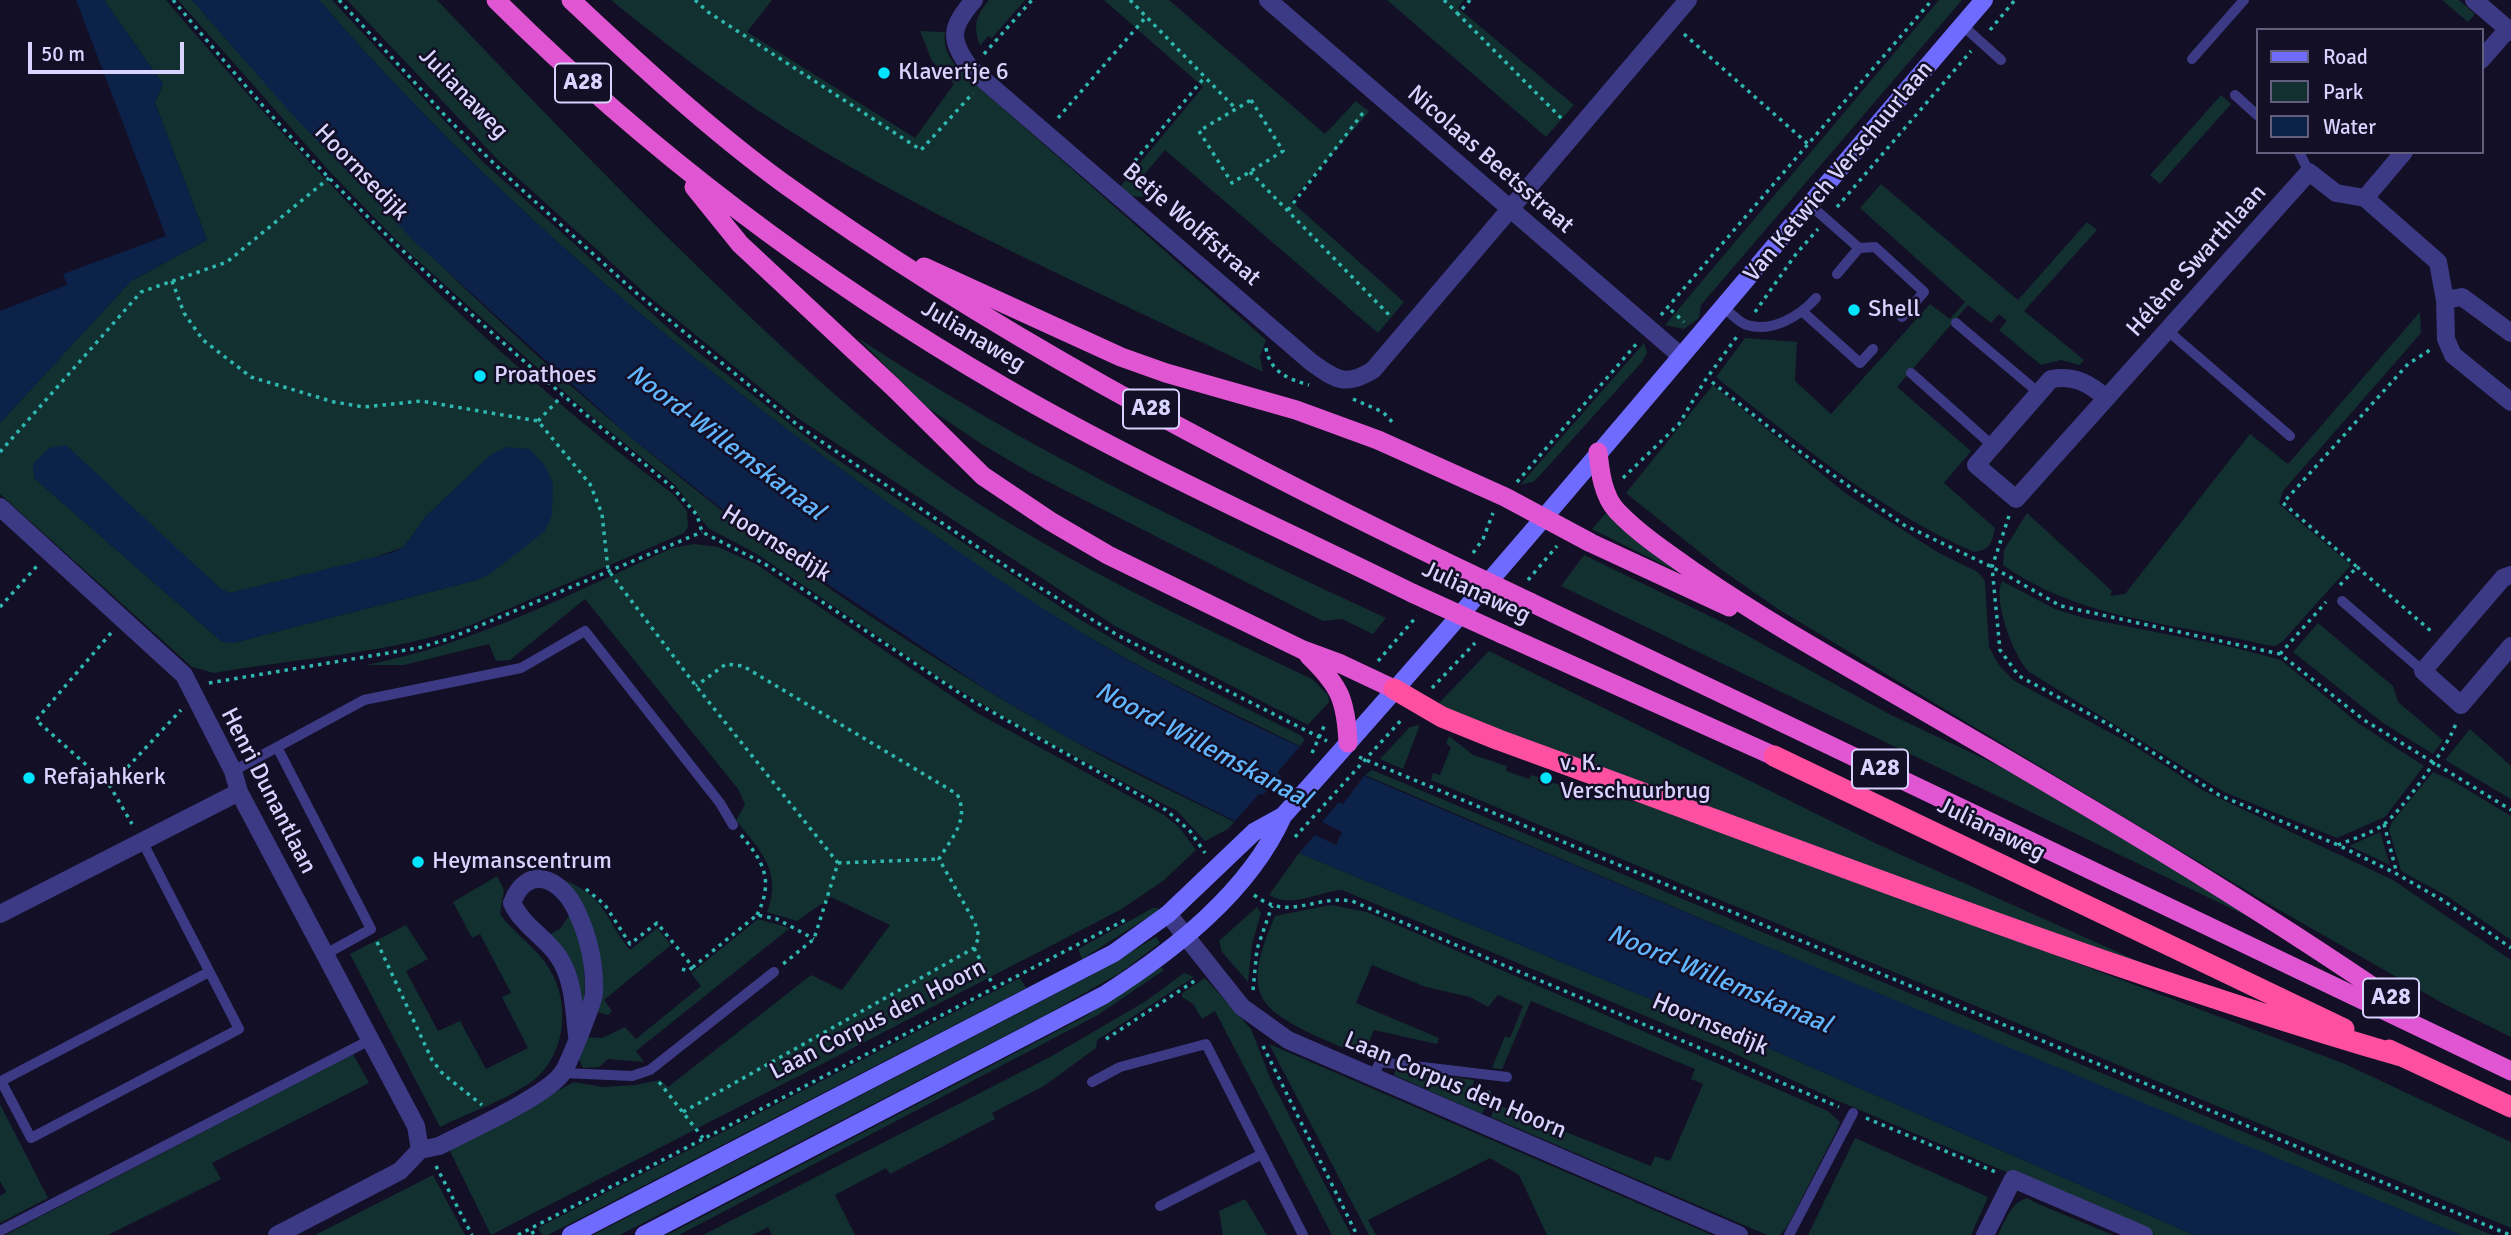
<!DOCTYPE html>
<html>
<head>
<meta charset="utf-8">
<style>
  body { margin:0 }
  #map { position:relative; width:2511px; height:1235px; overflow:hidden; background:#130f26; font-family:Signika,sans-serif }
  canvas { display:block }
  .legend { position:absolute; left:2256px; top:28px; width:228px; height:126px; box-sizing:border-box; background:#130f26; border:2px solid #625e7d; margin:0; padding:9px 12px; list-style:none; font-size:21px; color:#d9d4ff }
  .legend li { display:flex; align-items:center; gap:14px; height:35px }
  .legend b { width:35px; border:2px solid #625e7d }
  .scale { position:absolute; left:28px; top:42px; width:156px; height:32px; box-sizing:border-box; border:4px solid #d9d4ff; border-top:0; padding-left:9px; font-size:21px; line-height:24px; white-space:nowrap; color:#d9d4ff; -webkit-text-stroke:5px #130f26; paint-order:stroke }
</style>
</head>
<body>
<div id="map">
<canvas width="2511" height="1235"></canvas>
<ul class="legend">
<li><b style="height:9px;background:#6f6bff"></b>Road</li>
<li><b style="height:19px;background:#12302f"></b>Park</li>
<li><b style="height:19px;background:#0c2248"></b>Water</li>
</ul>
<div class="scale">50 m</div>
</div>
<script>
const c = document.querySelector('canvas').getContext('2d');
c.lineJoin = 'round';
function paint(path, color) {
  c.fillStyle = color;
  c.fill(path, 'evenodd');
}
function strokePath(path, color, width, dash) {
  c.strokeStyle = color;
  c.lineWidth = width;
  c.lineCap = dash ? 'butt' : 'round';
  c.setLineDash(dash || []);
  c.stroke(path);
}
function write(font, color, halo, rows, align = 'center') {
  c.font = font + ' Signika,sans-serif';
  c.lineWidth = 5;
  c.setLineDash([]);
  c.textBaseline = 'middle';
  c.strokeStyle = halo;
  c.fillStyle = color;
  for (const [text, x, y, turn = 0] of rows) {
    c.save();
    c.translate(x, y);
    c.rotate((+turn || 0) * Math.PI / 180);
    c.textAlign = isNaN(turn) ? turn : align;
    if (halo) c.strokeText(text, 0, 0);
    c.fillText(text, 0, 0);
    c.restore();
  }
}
const green = new Path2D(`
  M104 0H166C319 181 484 352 674 495L687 511 688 527 684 533 471 625C388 654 300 658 214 673L192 667 0 494V423L131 281 207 240 155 103 163 84ZM492 454 490 574 477 580 233 643 214 635 34 478V463L213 581 221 590 230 593 364 561 404 547 426 516Z
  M178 0H192C364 198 550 383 761 540 858 611 962 677 1067 737 1121 768 1179 794 1234 822L1228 829 1205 841 1177 811 1031 733 944 681 757 554 708 528 674 484 590 415 406 250 331 173Z
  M319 0H332L482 161 676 335 826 452 1079 619 1149 660 1300 735 1305 740 1300 746C1241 717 1180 689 1122 656 1046 614 974 563 903 513 690 365 489 197 319 0Z
  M347 0H437C538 106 639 212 745 312 815 378 888 445 970 498 1078 569 1196 624 1312 679L1328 695 1329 702 1308 725 1115 626 796 417 648 296 499 161Z
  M611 0H772L747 32 915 138 954 84 932 61 920 31 945 32C943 50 951 62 964 74L1266 340 1260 356 1263 372C1094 288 917 215 759 111 708 77 658 38 611 0Z
  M989 0H1025L992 38 988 36 980 46C973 25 975 17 989 0Z
  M1104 0H1169L1325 134 1356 101 1369 112 1291 201 1404 302 1378 333 1165 150 1141 178 1153 188 1143 197 1131 196 1120 187 1203 87Z
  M1387 0H1464L1458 8 1574 105 1546 137Z
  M1939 0H1962L1701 305 1699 318 1684 329 1665 325Z
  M2442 0H2459L2475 14 2468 22Z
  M2221 95 2231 104 2160 184 2150 175Z
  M1881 184 2018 300 2087 222 2097 230 2024 311 2084 360 2080 365 2061 360 2041 365 1999 330 2007 321 1999 314 1991 323 1968 305 1897 387 1971 451 1944 483 1995 528C1992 543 1990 550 1974 552 1878 510 1798 443 1716 377L1745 338 1797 342 1795 381 1831 414 1930 304 1950 319 1965 302 1860 208Z
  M2420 312 2421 333 2283 491 2279 504 2351 565 2282 642 2275 646 2266 645C2176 623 2080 620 2003 565L2004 550 2027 513 2112 591 2110 596 2125 594 2250 434 2288 464Z
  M858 338C1025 449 1205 534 1386 618L1373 634 1342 619 1323 621 1029 472 980 443 925 406Z
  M1644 343 1647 352 1642 362 1542 473 1533 482 1520 485Z
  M1713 385 1845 493 1939 553 1978 572 1985 581 1989 647 1999 665 2013 680 2133 745 2204 791 2393 880 2511 960V1037L2444 1004 2267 903 1778 609 1722 570 1626 493Z
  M1606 513 1692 579 1592 529Z
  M694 544 718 547 756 564 977 713 1164 815 1179 827 1196 850 1163 881 1120 910 491 1235 449 1149 574 1082 602 1087 635 1085 660 1080 668 1087 811 975 842 990 890 925 831 897 797 921 767 912C783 871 760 851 736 820L745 805 738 789 585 599 510 660 496 661 489 644 404 665H366C475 644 572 593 672 548Z
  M1584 555 1728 625 1889 714 2010 771 2254 917H2249L1561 586Z
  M2002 581 2055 609 2084 618 2232 647 2281 660 2358 723 2424 766 2385 817 2337 838 2224 792 2029 672C2014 657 1992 600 2002 581Z
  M2318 623 2393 686 2398 702 2443 740 2433 754 2383 723 2293 652Z
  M1489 651 1877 844 2191 985 1447 711 1439 703Z
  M1420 725 1403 769 1380 759 1410 727Z
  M2470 729 2511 766V799L2445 760Z
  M1449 736 1473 755 1507 766 1506 771 1529 779 1532 775 1604 801 1606 796 1662 807 2345 1064 2511 1142V1228L1431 780 1433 773 1440 775 1451 747 1446 744Z
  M1372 770 2492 1235H2461L1854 984 1365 775Z
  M2433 772 2453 781 2511 816V940L2447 896 2401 871 2389 830 2392 822Z
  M2380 832 2390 865 2349 846Z
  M1299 853 1768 1048 2194 1235H2155L1829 1097 1720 1047 1342 890C1317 892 1292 909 1269 895Z
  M497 876 504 890 500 914C514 934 538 948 550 970 572 1006 565 1061 527 1085 501 1102 468 1113 440 1127L350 954 406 925 428 959 406 971 438 1031 460 1021 486 1069 528 1048 502 997 511 993 480 934 472 938 453 902Z
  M558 878C607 895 602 915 630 950L657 928 671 945 604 1000 612 1011 608 1015 597 1012 598 993Z
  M1331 905 1367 912 1828 1111 1840 1122 1837 1130 1788 1225 1780 1235H1767L1491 1117 1496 1104 1651 1166 1655 1156 1670 1161 1703 1084 1691 1079 1695 1069 1531 1001 1502 1069 1492 1068 1505 1036 1510 1038 1523 1006 1498 995 1488 1007 1470 997 1426 987 1372 965 1356 1003 1439 1038 1437 1044 1374 1030 1363 1056C1337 1044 1271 1022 1261 995 1251 971 1266 938 1275 916Z
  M1257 907 1261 913 1252 944 1248 982 1222 952 1219 941Z
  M1153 908H1158V911L1082 959 1078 949Z
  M570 914C585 950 588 981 582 1019L546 936 560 929Z
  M758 919 790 928 636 1051 644 1062 608 1059 599 1067 583 1068 578 1057 588 1037 602 1038 625 1027 636 1039 701 986 691 973Z
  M1156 937 1160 943 1120 973 1051 1012 620 1235H593L1090 976Z
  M1161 967 1164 970 1098 1015 679 1235H667L1086 1016Z
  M1184 973 1194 977 1097 1040 1096 1048 1044 1086 992 1113 995 1119 890 1174 886 1168 835 1195 855 1235H772L768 1227 752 1235H703L1052 1056 1146 1001Z
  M1020 978 1026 988 548 1235H542L538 1228Z
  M1205 978 1251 1029 1271 1080 1351 1235H1332L1215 1011 1202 1019 1193 1004 1182 997V993Z
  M1269 1044 1712 1235H1547L1519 1175 1490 1158 1368 1220 1376 1235H1369Z
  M353 1054 369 1083 212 1163 221 1179 108 1235H5Z
  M1396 1069 1474 1080 1471 1093 1488 1101 1482 1114 1394 1075Z
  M0 1104 48 1198 0 1223V1196L6 1192 0 1181Z
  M1855 1138 1988 1197 1971 1235H1808Z
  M433 1175 465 1235H315Z
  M2027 1198 2036 1203 2113 1235H1998C2005 1221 2011 1202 2027 1198Z
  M1245 1199 1267 1235H1223L1219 1211Z`);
const water = new Path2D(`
  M76 0H104L163 84 155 103 207 240 131 281 0 423V311L67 285 63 274 166 236Z
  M192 0H319C489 197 690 365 903 513 975 563 1047 614 1123 657 1280 746 1449 811 1614 882 1895 1002 2179 1116 2461 1235H2194L1768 1048 1299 853 1068 738 987 690 764 542 629 436 416 243 289 111Z
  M66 445 221 589 230 593 391 553 404 547 426 516 492 454 507 447 530 449 545 466 553 484 552 516 544 532 490 574 477 580 233 643 222 642 34 478 33 464 49 448Z`);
const pier = new Path2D(`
  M1300 746 1365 775 1343 804 1339 802 1322 822 1342 832 1336 845 1315 835 1299 853 1234 822 1259 794 1263 795 1281 776 1277 773Z`);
const path = new Path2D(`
  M173 0C224 61 275 122 330 179 438 289 554 389 672 487L697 515 702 532 765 564 964 696 1166 810 1190 831 1205 853
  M339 0 450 121 508 177 634 291 800 427 1016 573 1119 636 1327 741
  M695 0 708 12 921 150 973 93
  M1130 0 1236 109
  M1444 0 1458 14
  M1470 0 1458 14 1562 119
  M1990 30 2015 0
  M1684 34 1808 144
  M984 54 1032 0
  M1251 100 1283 151 1232 183 1199 131Z
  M1058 118 1146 17
  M1250 172 1392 318
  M1124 174 1204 78
  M1837 207 1971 51
  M1288 210 1366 109
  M172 281 184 313 203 340 251 377 334 402 364 407 421 401 538 421 590 484 602 514 608 570 696 686 838 863 814 939 783 964
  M1671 310 1684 322
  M1755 312 1796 254 1818 229
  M1661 315 1932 0
  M1266 348C1270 372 1288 379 1309 385
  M1712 382 1799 451 1904 525 1992 567 2061 606 2280 654 2364 720 2511 810
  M1353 399 1383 412 1394 424
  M538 421 562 396
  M0 452 141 292 227 262 329 178
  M1623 478 1679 424 1704 382 1738 335
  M1517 482 1638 342
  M2009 516 1992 567 2000 650 2019 676 2108 724 2219 795 2338 845 2397 874 2444 901 2511 948
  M1473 553 1483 539 1493 513
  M2357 567 2432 632
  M1528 580 1557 546
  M2340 585 2357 567 2283 503 2408 364 2430 350
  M0 607 37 566
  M111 633 36 720 110 786 132 824
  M2280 654 2326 602
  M1378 661 1417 616
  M209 683 418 648 448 639 702 532
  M1432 688 1475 643
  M1312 753 1326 722
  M1359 757 2510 1235
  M110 786 181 710
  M2384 824 2397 874
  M741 835C764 862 774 881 757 915
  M1295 837 1403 718
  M2338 845C2352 839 2370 834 2383 825 2401 812 2450 744 2456 723
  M838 863 939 859
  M586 889 605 905 630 944 657 923 693 967 757 915 777 919 814 939
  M1254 895C1289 922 1313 895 1352 901L1839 1107
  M377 942 432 1060 443 1074 482 1105
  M974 948 994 987
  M682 969 688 971 693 967
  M1253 990 1257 949 1272 906
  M1106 1039 1196 980
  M1263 1046 1357 1235
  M659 1082 703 1138
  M1489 1091 1487 1096 1495 1101
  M1493 1108 1495 1101 1500 1104
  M683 1112 974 948 979 937 975 923 939 859C952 837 970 820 957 794L743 666 726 664 696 686
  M1866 1118 1998 1173
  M436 1166 472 1235
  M532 1231 534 1235
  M518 1235 1125 920`);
const service = new Path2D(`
  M1962 25 2001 60
  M2192 59 2244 0
  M2235 95 2257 115
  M2299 152 2309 172
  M1809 204 1859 248 1837 274
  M1859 248 1875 247 1924 292 1902 317
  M1724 308C1731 313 1739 323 1747 325 1772 333 1800 316 1816 298
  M1803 312 1860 363 1873 349
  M1956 323 2039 393
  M2168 331 2290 436
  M1911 373 1993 446
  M2342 601 2423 671
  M277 747 371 929 324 955
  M233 771 364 700 521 668 585 631 720 803 733 825
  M142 841 239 1029 31 1138 1 1081 209 972
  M563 1073 632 1076 650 1070 774 972
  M1372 1078 1380 1062 1507 1077
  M1092 1082 1120 1067 1206 1044 1303 1235
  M1160 1206 1262 1154
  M0 1231 368 1041
  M1789 1235 1853 1113`);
const minor = new Path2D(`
  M974 0C950 28 949 39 970 68L1311 362C1336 380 1346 387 1373 370L1688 0
  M1268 0 1681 356
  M2481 60 2508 29
  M2365 198 2404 152
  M2445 300 2446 339 2453 355 2511 402
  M2106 398C2089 383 2074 375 2051 379L1976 465 2016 499 2309 172 2336 193 2365 198 2438 262 2445 300 2462 297 2511 333
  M0 507 184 675 233 771 239 792 416 1126 420 1150
  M2511 575 2503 578 2423 671 2461 705 2511 646
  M0 914 239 792
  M1168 914 1242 1007 1288 1040 1739 1235
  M420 1150 439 1146C466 1132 549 1095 563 1072 568 1065 594 1001 594 993 595 965 588 935 576 910 561 878 527 863 512 903 523 926 544 936 558 956 574 979 574 1010 577 1036
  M277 1235 400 1171 420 1150
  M1985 1235 2013 1179 2144 1235`);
const tertiary = new Path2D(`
  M2474 0 2511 32`);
const secondary = new Path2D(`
  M571 1235 1114 953 1168 914 1254 832 1283 816
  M644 1235 1104 995C1173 951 1249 892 1283 816 1523 549 1750 272 1984 0`);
const trunk = new Path2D(`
  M496 0C648 151 818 279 1004 387 1135 463 1276 526 1412 593
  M571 0C639 64 708 128 783 183 989 331 1215 450 1442 560
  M694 187 740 244 893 387 983 476 1050 521 1108 555 1303 650 1341 664 1394 689
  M924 267 1121 357 1166 373 1296 410 1378 440 1505 497 1591 543 1729 607
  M1598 452C1600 472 1603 496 1617 511 1640 535 1669 554 1696 573 1767 622 1843 664 1917 707 2083 803 2249 901 2407 1010
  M1530 602 2511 1071
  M1502 634 1774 756
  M1309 656C1340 686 1346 700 1348 743`);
const motorway = new Path2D(`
  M1394 689 1442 717 1499 740C1799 849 2095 967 2401 1056
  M1774 756 2344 1029
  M2389 1050 2511 1107`);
const trunkBridge = new Path2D(`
  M1442 560 1530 602
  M1412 593 1502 634`);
const markers = [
  [884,73,7,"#00e5ff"],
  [1854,310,7,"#00e5ff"],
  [480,376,7,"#00e5ff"],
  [29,778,7,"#00e5ff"],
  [1546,778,7,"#00e5ff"],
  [418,862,7,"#00e5ff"]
];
const shields = [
  [583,83,56],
  [1151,409,56],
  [1880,769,56],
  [2391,998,56]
];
const shieldNames = [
  ["A28",583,83],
  ["A28",1151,409],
  ["A28",1880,769],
  ["A28",2391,998]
];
const poiNames = [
  ["Klavertje 6",898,73],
  ["Shell",1868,310],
  ["Proathoes",494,376],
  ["v. K.",1560,764],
  ["Verschuurbrug",1560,792],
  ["Refajahkerk",43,778],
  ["Heymanscentrum",432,862]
];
const streetNames = [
  ["Julianaweg",463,94,46],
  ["Nicolaas Beetsstraat",1490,160,41],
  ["Van Ketwich Verschuurlaan",1839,172,-50],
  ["Hoornsedijk",361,173,46],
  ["Betje Wolffstraat",1191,225,41],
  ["Hélène Swarthlaan",2197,261,-48],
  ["Julianaweg",973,337,31],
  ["Hoornsedijk",776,544,32],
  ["Julianaweg",1476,593,25],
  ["Henri Dunantlaan",268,791,63],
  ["Julianaweg",1991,830,26],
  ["Laan Corpus den Hoorn",878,1020,-27],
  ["Hoornsedijk",1710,1025,23],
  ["Laan Corpus den Hoorn",1455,1086,23]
];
const waterNames = [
  ["Noord-Willemskanaal",725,443,37],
  ["Noord-Willemskanaal",1203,746,28],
  ["Noord-Willemskanaal",1719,980,23]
];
paint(green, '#12302f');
paint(water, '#0c2248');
paint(pier, '#130f26');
strokePath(path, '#2fb8b0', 3.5, [3.5, 5]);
strokePath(service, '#3d3a85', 10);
strokePath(minor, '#3d3a85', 18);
strokePath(tertiary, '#3d3a85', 18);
strokePath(secondary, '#6f6bff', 18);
strokePath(trunk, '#e055d1', 19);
strokePath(motorway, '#ff4fa3', 21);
strokePath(trunkBridge, '#e055d1', 19);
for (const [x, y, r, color] of markers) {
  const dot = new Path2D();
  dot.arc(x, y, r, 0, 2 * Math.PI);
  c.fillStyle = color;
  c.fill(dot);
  strokePath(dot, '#130f26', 2.5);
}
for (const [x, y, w] of shields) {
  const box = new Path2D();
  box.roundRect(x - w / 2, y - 19.5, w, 39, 5);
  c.fillStyle = '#130f26';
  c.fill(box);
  strokePath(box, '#d9d4ff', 2);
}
write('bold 23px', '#d9d4ff', null, shieldNames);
write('24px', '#d9d4ff', '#130f26', poiNames, 'left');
write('24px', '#d9d4ff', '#130f26', streetNames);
write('italic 26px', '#62b6ff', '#130f26', waterNames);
</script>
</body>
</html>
